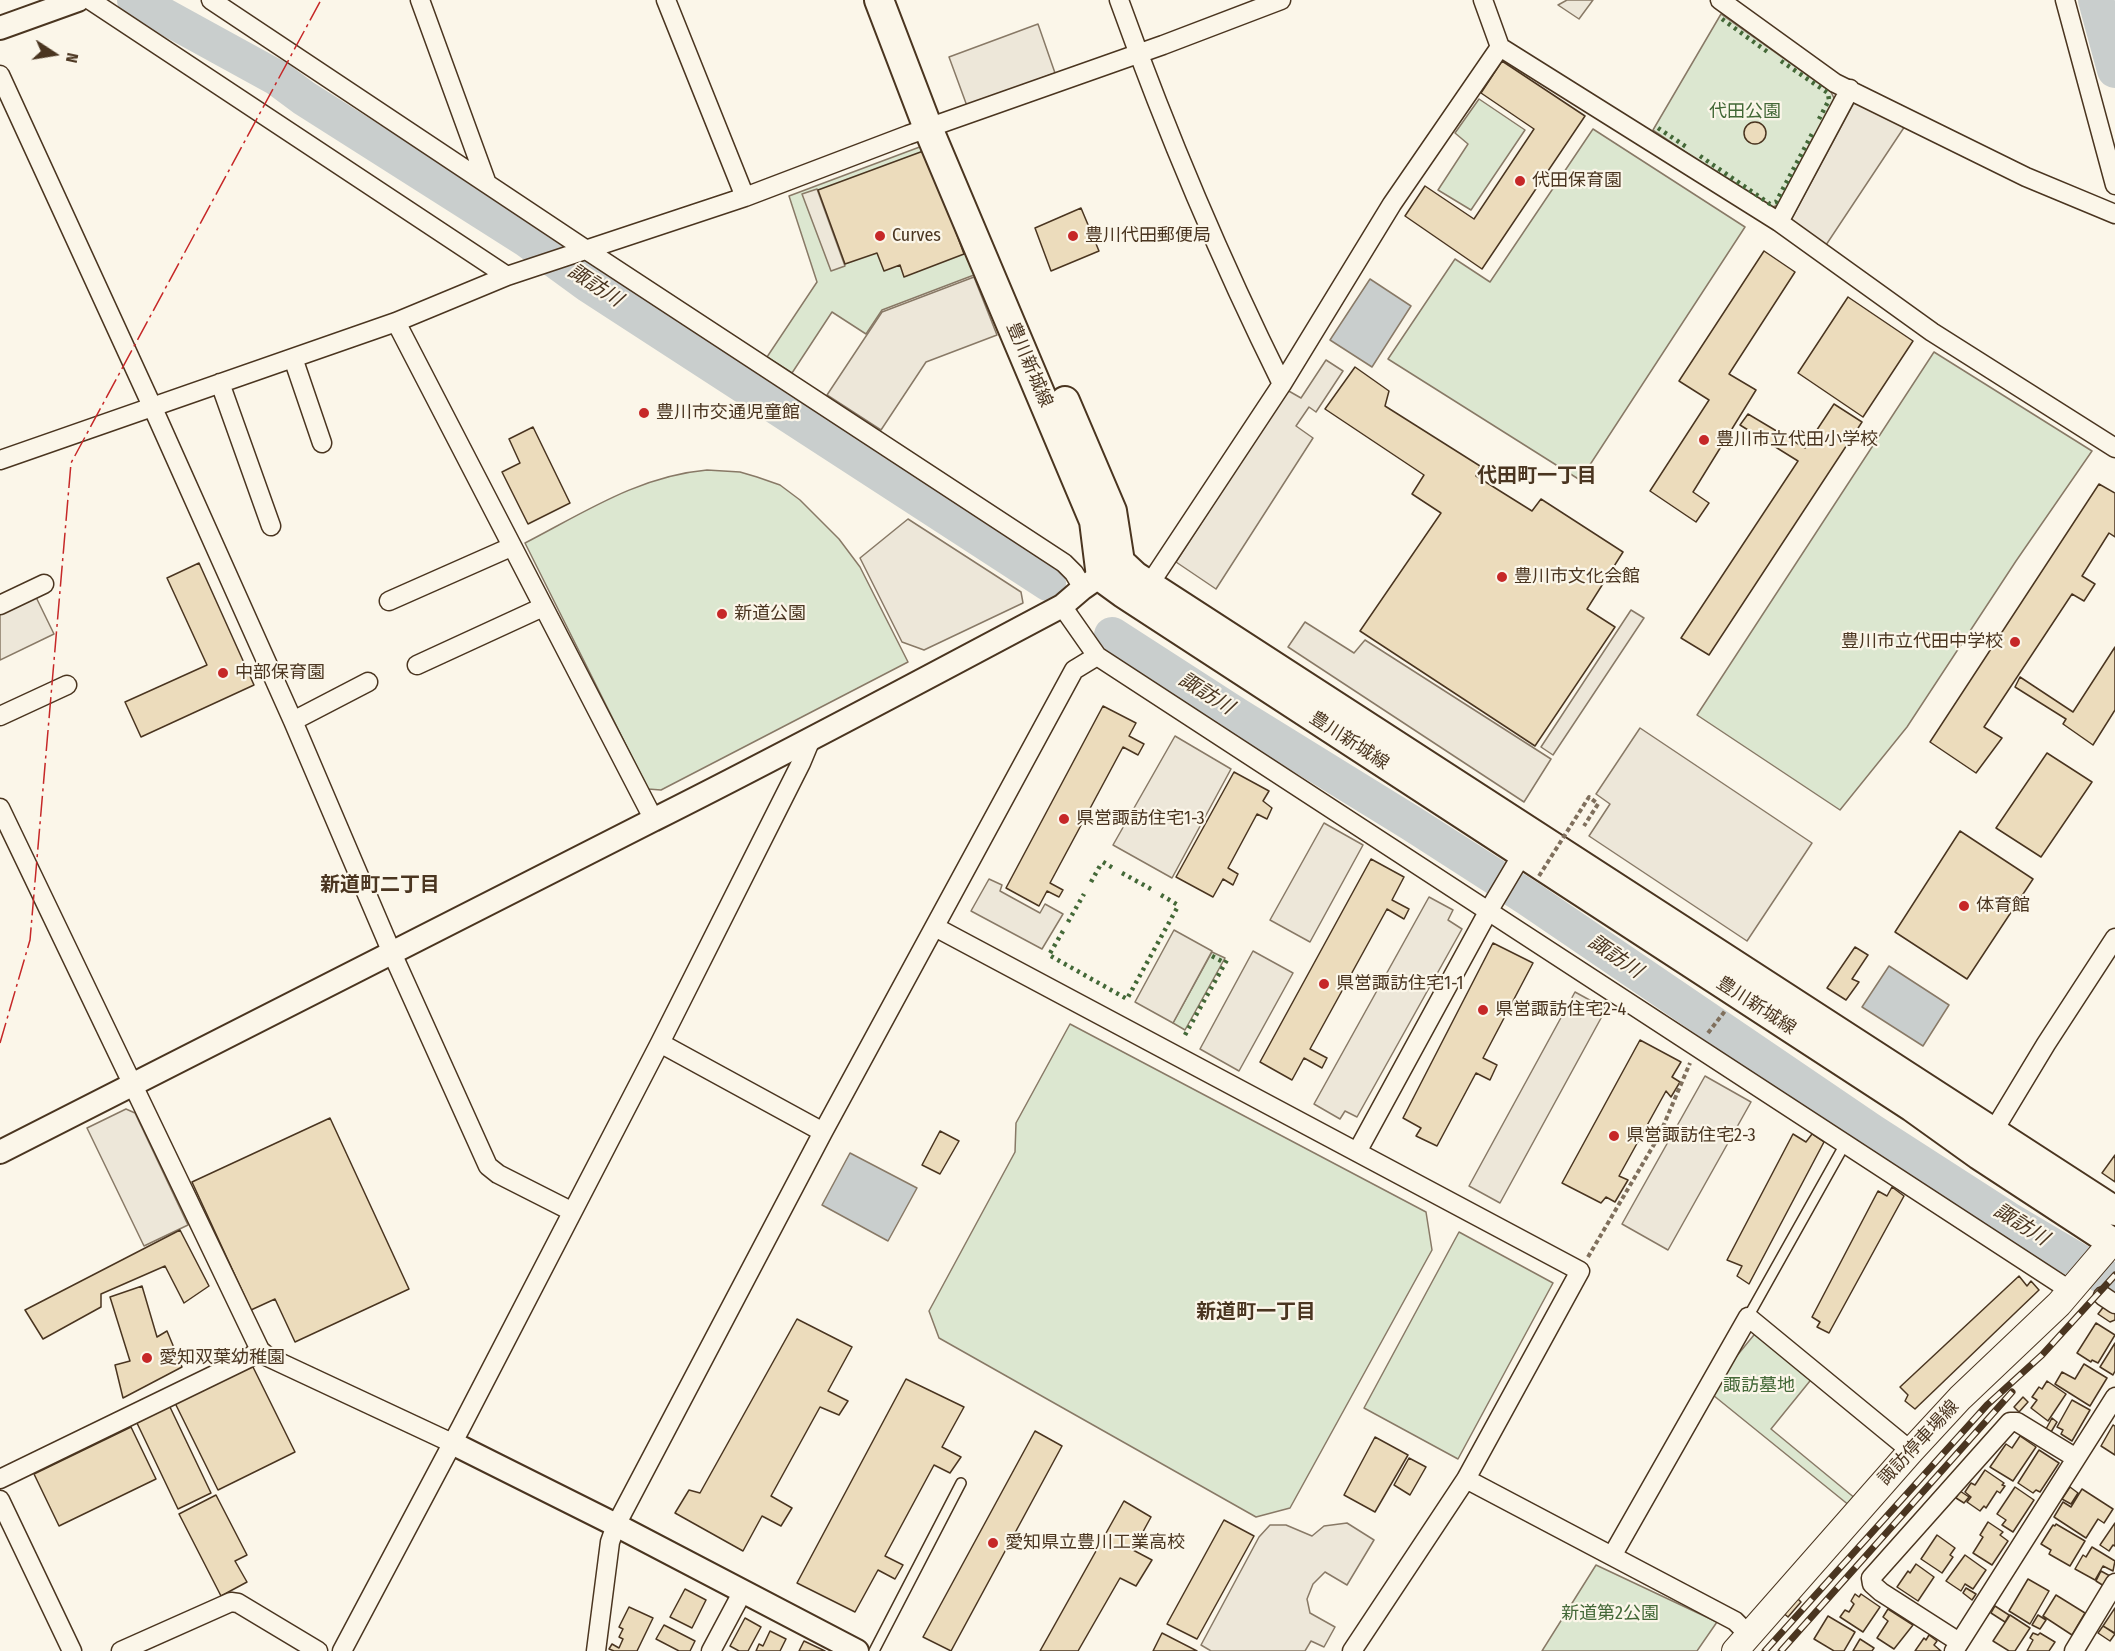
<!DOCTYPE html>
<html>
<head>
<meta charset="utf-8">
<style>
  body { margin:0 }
  #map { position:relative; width:2115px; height:1651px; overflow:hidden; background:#fbf6e9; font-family:"Fira Sans Condensed",sans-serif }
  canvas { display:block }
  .north { position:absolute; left:24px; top:24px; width:60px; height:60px; -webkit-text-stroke:4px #fbf6e9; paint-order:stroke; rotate:102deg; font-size:16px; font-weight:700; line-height:24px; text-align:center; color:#4a3520 }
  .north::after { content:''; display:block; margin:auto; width:21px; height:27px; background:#4a3520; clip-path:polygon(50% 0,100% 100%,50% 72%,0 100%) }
</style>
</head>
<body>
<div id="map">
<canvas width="2115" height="1651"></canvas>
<div class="north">N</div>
</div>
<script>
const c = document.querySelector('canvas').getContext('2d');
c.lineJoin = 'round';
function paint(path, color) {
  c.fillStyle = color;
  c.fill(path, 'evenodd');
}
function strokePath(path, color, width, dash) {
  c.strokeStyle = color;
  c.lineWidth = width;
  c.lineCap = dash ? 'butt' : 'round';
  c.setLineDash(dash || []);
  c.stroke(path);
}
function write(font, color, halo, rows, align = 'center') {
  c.font = font + ' "Fira Sans Condensed","Noto Sans JP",sans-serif';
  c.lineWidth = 4.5;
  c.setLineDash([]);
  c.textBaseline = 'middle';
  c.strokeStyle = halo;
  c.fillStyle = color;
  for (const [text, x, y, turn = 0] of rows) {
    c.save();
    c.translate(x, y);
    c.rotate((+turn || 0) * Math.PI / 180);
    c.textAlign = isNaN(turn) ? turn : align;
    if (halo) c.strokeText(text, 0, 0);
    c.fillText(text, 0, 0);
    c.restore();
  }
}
const green = new Path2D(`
  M1721 14 1831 92 1835 100 1779 205 1769 208 1653 130Z
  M1479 99 1525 130 1471 210 1438 190 1468 144 1455 133Z
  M1593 129 1745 227 1580 480 1388 359 1455 259 1490 282Z
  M925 145 974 275 882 310 866 334 832 312 792 373 767 357 817 282 789 196Z
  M1934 352 2092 451 2016 561 1907 727 1840 810 1697 715Z
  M707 470 740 472 757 477 780 485 800 500 839 539 860 567 908 662 661 790 648 789 525 543C585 512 639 476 707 470Z
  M1212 952 1225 958 1185 1030 1173 1023Z
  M1070 1024 1426 1212 1432 1250 1290 1508 1256 1517 939 1338 929 1311 1015 1152 1016 1123Z
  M1459 1232 1553 1283 1458 1459 1364 1408Z
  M1758 1330 1814 1376 1771 1429 1856 1499 1850 1506 1708 1391Z
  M1596 1565 1717 1622 1697 1651H1542Z`);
const parking = new Path2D(`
  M1567 0H1593L1579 19 1558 5Z
  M1038 24 1055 73 967 106 949 57Z
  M1856 99 1905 126 1826 245 1791 220Z
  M817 189 845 266 831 271 802 194Z
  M974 277 997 335 926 362 881 430 827 395 882 312Z
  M1326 360 1343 371 1316 412 1309 407 1296 426 1313 438 1216 589 1176 562 1287 390 1301 398Z
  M908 519 1021 592 1023 603 924 650 902 642 860 558Z
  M34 593 54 634 0 660V610Z
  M1631 610 1644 618 1553 755 1541 747Z
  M1305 622 1354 653 1365 640 1551 759 1524 802 1288 647Z
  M1640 728 1812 843 1747 941 1589 836 1610 804 1596 794Z
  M1175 736 1231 769 1172 878 1113 845Z
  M1324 823 1363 845 1310 942 1270 920Z
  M989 879 1002 885 1000 891 1040 913 1045 904 1063 914 1042 949 971 911Z
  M1429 897 1453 910 1448 920 1462 929 1357 1117 1345 1111 1340 1119 1314 1104Z
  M1174 930 1212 951 1173 1023 1135 1002Z
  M1253 951 1293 973 1239 1071 1200 1049Z
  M1575 992 1606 1009 1500 1203 1469 1186Z
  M1705 1076 1751 1102 1668 1250 1622 1224Z
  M126 1109 135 1113 188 1225 144 1246 87 1128Z
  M1347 1523 1374 1540 1347 1585 1325 1572 1313 1584 1307 1599 1310 1613 1335 1627 1324 1647 1311 1641 1305 1651H1211L1201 1645 1259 1537 1270 1525H1286L1312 1536 1324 1526Z`);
const water = new Path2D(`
  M1370 279 1411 306 1372 367 1330 340Z
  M1889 966 1949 1005 1923 1046 1862 1007Z
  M850 1153 917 1188 888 1241 822 1205Z`);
const river = new Path2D(`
  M135 0 277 78 304 98 526 239 589 285 1048 583
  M2096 0 2115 70
  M1112 635 1236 715 1411 823 1528 898 1872 1132 2007 1219 2115 1283`);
const building = new Path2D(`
  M1502 61 1585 116 1482 269 1405 216 1425 186 1474 219 1534 129 1481 93Z
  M1744 133a11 11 0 1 1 22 0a11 11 0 1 1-22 0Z
  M926 150 964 254 904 277 900 265 884 271 877 253 845 264 818 190Z
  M1081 208 1099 251 1051 271 1035 228Z
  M1764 251 1795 272 1729 374 1756 390 1693 492 1709 503 1696 522 1650 491 1709 400 1679 381Z
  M1848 297 1913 341 1863 417 1798 373Z
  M1355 367 1389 391 1385 406 1480 466 1476 476 1532 511 1541 499 1623 552 1587 609 1615 627 1535 746 1360 631 1441 513 1412 494 1424 475 1325 409Z
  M1834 404 1862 422 1709 655 1681 638 1798 461 1740 425 1748 414 1805 448Z
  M533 427 570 503 528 524 502 472 520 463 509 439Z
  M2099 484 2115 493V537L2109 533 2082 576 2095 584 2084 601 2072 594 1984 727 2002 738 1976 773 1930 742Z
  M199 563 254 685 141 737 125 702 207 665 167 578Z
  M2115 647V710L2093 745 2063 724 2066 719 2015 687 2020 677 2073 712Z
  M1103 706 1136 723 1129 736 1144 744 1138 755 1123 747 1050 883 1063 890 1059 897 1047 891 1039 906 1006 888Z
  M2047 753 2092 782 2041 857 1996 828Z
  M1234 772 1269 791 1263 801 1272 808 1267 819 1257 814 1228 868 1238 874 1233 885 1223 879 1213 897 1176 877Z
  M1960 831 2033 879 1967 979 1895 932Z
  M1371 859 1404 877 1392 900 1409 909 1404 919 1387 909 1310 1049 1327 1058 1322 1068 1304 1058 1292 1080 1260 1062Z
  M1493 943 1533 963 1483 1058 1497 1065 1490 1080 1476 1073 1437 1146 1416 1136 1421 1128 1403 1118Z
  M1855 947 1868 955 1852 979 1859 982 1846 1000 1827 988Z
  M1640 1040 1681 1062 1672 1077 1680 1082 1671 1097 1666 1091 1619 1176 1628 1180 1615 1202 1606 1197 1601 1203 1562 1183Z
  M330 1118 409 1289 295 1342 275 1299 251 1310 192 1182Z
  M940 1131 959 1141 940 1174 922 1165Z
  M1793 1134 1806 1142 1812 1134 1824 1142 1749 1284 1737 1276 1742 1266 1727 1260Z
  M2115 1155V1182L2102 1173Z
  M1892 1187 1904 1196 1829 1333 1817 1327 1820 1322 1812 1317 1878 1191 1887 1196Z
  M180 1230 209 1286 184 1303 165 1266 101 1294V1307L43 1339 25 1310Z
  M2019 1276 2027 1286 2031 1281 2039 1290 1915 1409 1905 1401 1908 1395 1900 1387Z
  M142 1286 157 1337 167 1331 182 1367 123 1398 115 1365 130 1361 110 1297Z
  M2105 1305 2115 1311V1320L2110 1322 2098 1314Z
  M797 1319 852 1347 828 1391 848 1401 839 1415 820 1407 771 1496 792 1508 781 1526 762 1516 743 1551 675 1513 689 1490 700 1493Z
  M2096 1323 2115 1335 2098 1363 2092 1360 2091 1362 2077 1353Z
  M2115 1343V1371L2113 1375 2100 1367Z
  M2084 1364 2107 1378 2090 1406 2055 1384 2062 1372 2075 1379Z
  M252 1365 295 1452 218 1490 175 1403Z
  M906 1379 964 1407 942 1447 961 1457 950 1473 934 1465 885 1556 903 1565 895 1579 878 1570 855 1612 797 1583Z
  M2047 1381 2066 1394 2048 1421 2031 1408 2037 1400 2032 1397 2039 1387 2042 1389Z
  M2023 1397 2028 1402 2019 1412 2014 1407Z
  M2072 1400 2090 1410 2072 1441 2061 1434 2063 1430 2057 1427Z
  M169 1405 211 1493 178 1509 136 1421Z
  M2052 1418 2057 1422 2051 1432 2046 1429Z
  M2113 1425 2115 1426V1455L2101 1446Z
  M131 1427 156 1479 59 1526 34 1474Z
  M1035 1431 1062 1446 951 1651 923 1637Z
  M2020 1436 2036 1447 2013 1481 1990 1467 2006 1444 2012 1448Z
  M1375 1437 1408 1455 1375 1512 1344 1495Z
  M2039 1450 2059 1463 2040 1492 2036 1490 2033 1493 2018 1483Z
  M1409 1458 1426 1467 1410 1495 1394 1485Z
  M1985 1470 2004 1483 2002 1485 2005 1486 2000 1493 1997 1491 1986 1508 1984 1506 1980 1511 1967 1502 1971 1497 1965 1492 1971 1483 1975 1485Z
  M2015 1487 2034 1500 2013 1532 2002 1525 2006 1520 1997 1514Z
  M2070 1487 2078 1493 2071 1504 2062 1499Z
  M2082 1489 2113 1509 2104 1523 2098 1519 2086 1538 2054 1517 2063 1502 2071 1507Z
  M1960 1491 1969 1497 1964 1503 1956 1498Z
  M216 1495 247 1555 235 1561 247 1582 221 1596 179 1514Z
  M1124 1501 1151 1517 1133 1550 1152 1560 1136 1586 1120 1578 1078 1651H1040Z
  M1224 1520 1254 1536 1197 1639 1167 1624Z
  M1988 1522 2003 1532 2000 1535 2008 1541 1992 1565 1973 1553 1983 1537 1980 1535Z
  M2115 1523V1546L2113 1545 2109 1551 2100 1545Z
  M2056 1524 2085 1541 2070 1566 2049 1554 2051 1550 2041 1544 2053 1525 2055 1526Z
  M1937 1535 1955 1548 1950 1555 1953 1557 1942 1573 1921 1559Z
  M2092 1547 2115 1561 2113 1571 2103 1566 2095 1580 2075 1569 2083 1555 2086 1557Z
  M1965 1555 1986 1570 1973 1589 1965 1584 1961 1591 1946 1581Z
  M1916 1564 1934 1577 1918 1601 1897 1587 1908 1571 1910 1573Z
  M2101 1571 2110 1576 2104 1586 2096 1581Z
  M2028 1579 2049 1591 2030 1624 2009 1611Z
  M1966 1588 1976 1594 1972 1600 1963 1593Z
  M685 1589 706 1600 692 1628 670 1617Z
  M1855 1594 1859 1597 1861 1594 1880 1607 1863 1632 1840 1617 1845 1610 1849 1612 1854 1604 1851 1601Z
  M2056 1595 2085 1613 2072 1635 2043 1616Z
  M1795 1596 1801 1602 1788 1617 1781 1611Z
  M1995 1606 2009 1615 2005 1622 1991 1613Z
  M629 1607 653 1618 637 1651H614L609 1649 612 1644 619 1648 623 1639 619 1637 623 1629 619 1627Z
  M2115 1608V1633L2103 1626Z
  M1888 1609 1913 1625 1894 1649 1877 1638 1888 1621 1883 1617Z
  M2010 1615 2030 1628 2015 1651H2009L1993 1641Z
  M2038 1615 2046 1620 2040 1629 2032 1625Z
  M1828 1616 1855 1632 1844 1651H1834L1814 1639Z
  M745 1618 761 1627 748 1651H739L730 1646Z
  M664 1625 695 1641 690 1651H679L656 1639Z
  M2103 1626 2115 1634 2110 1641 2098 1633Z
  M770 1631 786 1639 780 1651H756L759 1644 763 1646Z
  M1162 1633 1197 1651H1153Z
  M2033 1633 2038 1635 2040 1633 2055 1642 2049 1651H2027L2033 1640 2030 1638Z
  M1929 1635 1937 1641 1934 1645 1941 1651H1915L1924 1638 1926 1640Z
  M1860 1639 1874 1648 1872 1651H1853Z
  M804 1641 825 1651H799Z`);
const path = new Path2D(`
  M1575 819 1589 797 1598 804 1584 826
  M1708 1033 1725 1011
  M1588 1257 1659 1136 1690 1063`);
const service = new Path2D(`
  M1748 1317 1845 1144
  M874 1651 961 1483`);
const minor = new Path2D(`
  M90 0 507 276
  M211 0 588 251 1064 563 1074 573 1083 588
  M420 0 486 181
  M666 0 745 197
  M1119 0C1166 131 1220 259 1282 384
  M1483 0 1500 47 1779 222 1932 332 2115 448
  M1720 0 1835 83 2026 177 2115 214
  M2065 0 2115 185
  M0 75 152 406 293 721 392 953 488 1166 498 1174 571 1211
  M1779 222 1850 89
  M396 322 654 820
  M293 358 322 443
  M220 383 271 526
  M0 460 396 322 507 276 745 197 908 135 1163 45 1281 0
  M1149 585 1282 384 1392 204 1500 47
  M389 601 511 547
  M0 605 44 584
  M1062 606 1097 656 2071 1291
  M417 665 543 607
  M0 716 67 685
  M293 721 368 682
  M0 808 260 1350 268 1357 452 1443
  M935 927 1580 1271 1466 1479 1352 1651
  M660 1043 823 1132
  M1988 1140 2046 1044 2115 938
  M1357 1152 1489 910 1527 846
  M2103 1296 2115 1304
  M0 1479 247 1359 260 1350
  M1466 1479 1735 1621 1748 1634
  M0 1500 72 1651
  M1612 1556 1748 1317 1911 1451
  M1959 1642 1881 1592 1872 1584 1871 1578 2010 1422H2017L2076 1458
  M121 1651 231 1602 238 1603 318 1651
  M342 1651 461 1427 660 1043 801 763 811 739
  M596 1651 610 1542 616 1525 823 1132 1074 670 1097 656
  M711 1651 743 1591
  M1954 1651 2115 1397
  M2074 1651 2115 1583`);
const tertiary = new Path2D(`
  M0 28 78 0
  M0 1152C217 1040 435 930 653 820 791 751 926 678 1062 606L1083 588 1113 567
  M452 1443 616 1525 857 1651`);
const secondary = new Path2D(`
  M1735 1651 1911 1451 1960 1398 2059 1304 2112 1242`);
const primary = new Path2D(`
  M879 0 928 128 1094 521 1101 577 1123 593 1912 1107 1979 1155 2115 1244
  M1065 401 1112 511 1120 562 1135 576 2115 1211`);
const rail = new Path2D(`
  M1765 1651 1987 1405 2042 1355 2115 1275
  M1781 1651 2012 1392`);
const pathBridge = new Path2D(`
  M1539 876 1575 819`);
const hedge = new Path2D(`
  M1722 19 1769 53
  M1781 61 1828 93 1829 100 1819 119
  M1658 128 1688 148
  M1700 156 1770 204 1776 202 1813 132
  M1103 862 1113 868
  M1122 873 1151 889
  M1091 882 1101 864
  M1161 895 1178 905
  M1068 922 1084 894
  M1063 931 1049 955 1127 999 1177 908
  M1212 956 1225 963
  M1185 1035 1228 958`);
const power = new Path2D(`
  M0 1043 30 940 71 463 321 0`);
const markers = [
  [1520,181,6,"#c62828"],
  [880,236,6,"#c62828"],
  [1073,236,6,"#c62828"],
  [644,413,6,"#c62828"],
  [1704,440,6,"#c62828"],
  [1502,577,6,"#c62828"],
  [722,614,6,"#c62828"],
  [2015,642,6,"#c62828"],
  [223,673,6,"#c62828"],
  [1064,819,6,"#c62828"],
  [1964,906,6,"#c62828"],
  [1324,984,6,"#c62828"],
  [1483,1010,6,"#c62828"],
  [1614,1136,6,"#c62828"],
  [147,1358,6,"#c62828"],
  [993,1543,6,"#c62828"]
];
const parkNames = [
  ["代田公園",1745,112],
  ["諏訪墓地",1759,1386],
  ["新道第2公園",1610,1614]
];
const poiNames = [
  ["代田保育園",1532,181],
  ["Curves",892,236],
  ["豊川代田郵便局",1085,236],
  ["豊川市交通児童館",656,413],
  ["豊川市立代田小学校",1716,440],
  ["豊川市文化会館",1514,577],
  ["新道公園",734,614],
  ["豊川市立代田中学校",2003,642,"right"],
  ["中部保育園",235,673],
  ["県営諏訪住宅1-3",1076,819],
  ["体育館",1976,906],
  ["県営諏訪住宅1-1",1336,984],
  ["県営諏訪住宅2-4",1495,1010],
  ["県営諏訪住宅2-3",1626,1136],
  ["愛知双葉幼稚園",159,1358],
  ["愛知県立豊川工業高校",1005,1543]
];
const streetNames = [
  ["豊川新城線",1029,365,67],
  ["豊川新城線",1349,741,33],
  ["豊川新城線",1756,1006,33],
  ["諏訪停車場線",1919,1443,-47]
];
const waterNames = [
  ["諏訪川",595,286,33],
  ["諏訪川",1206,694,32],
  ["諏訪川",1615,957,34],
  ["諏訪川",2021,1225,32]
];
const neighbourhoodNames = [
  ["代田町一丁目",1537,476],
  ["新道町二丁目",380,885],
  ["新道町一丁目",1256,1312]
];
paint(green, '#dce7d0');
strokePath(green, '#887966', 1.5);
paint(parking, '#ede7d9');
strokePath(parking, '#887966', 1.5);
paint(water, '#c9cecd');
strokePath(water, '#887966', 1.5);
strokePath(river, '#c9cecd', 36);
paint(building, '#ecdcbc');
strokePath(building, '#4a3520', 1.5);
strokePath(service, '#4a3520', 12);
strokePath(minor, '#4a3520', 21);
strokePath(tertiary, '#4a3520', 26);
strokePath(secondary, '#4a3520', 28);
strokePath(primary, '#4a3520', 32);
strokePath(path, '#7f6f5c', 4, [4.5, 3]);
strokePath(service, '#fbf6e9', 9);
strokePath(minor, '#fbf6e9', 18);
strokePath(tertiary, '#fbf6e9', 22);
strokePath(secondary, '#fbf6e9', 26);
strokePath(primary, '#fbf6e9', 28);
strokePath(rail, '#4a3520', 7);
strokePath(rail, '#fbf6e9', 4.5, [14]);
strokePath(pathBridge, '#7f6f5c', 4, [4.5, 3]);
strokePath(hedge, '#436837', 4.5, [3, 4.5]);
strokePath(power, '#c62828', 1.5, [21, 4.5, 3, 4.5]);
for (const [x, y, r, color] of markers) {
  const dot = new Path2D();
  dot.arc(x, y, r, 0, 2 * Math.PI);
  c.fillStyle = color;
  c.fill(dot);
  strokePath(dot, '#fbf6e9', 2);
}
write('18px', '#436837', '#fbf6e9', parkNames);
write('18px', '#4a3520', '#fbf6e9', poiNames, 'left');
write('18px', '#4a3520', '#fbf6e9', streetNames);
write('italic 20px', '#4a3520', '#fbf6e9', waterNames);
write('bold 20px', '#4a3520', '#fbf6e9', neighbourhoodNames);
</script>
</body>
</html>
